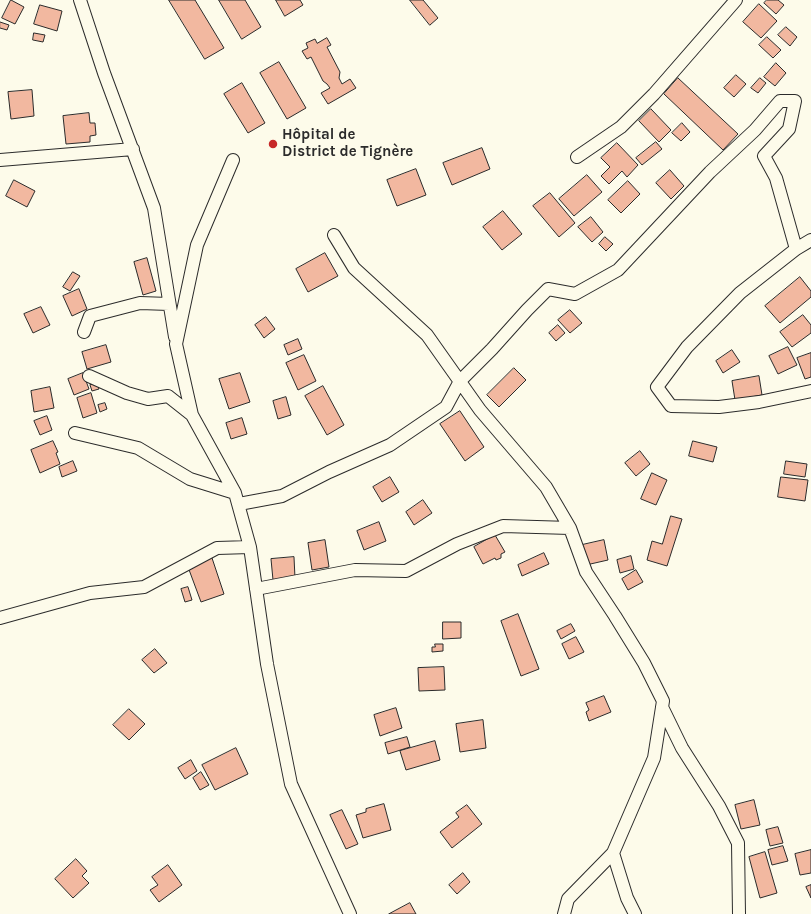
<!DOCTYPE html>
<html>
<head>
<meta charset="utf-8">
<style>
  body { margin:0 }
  canvas { display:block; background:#fdfbea }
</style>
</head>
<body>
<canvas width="811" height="914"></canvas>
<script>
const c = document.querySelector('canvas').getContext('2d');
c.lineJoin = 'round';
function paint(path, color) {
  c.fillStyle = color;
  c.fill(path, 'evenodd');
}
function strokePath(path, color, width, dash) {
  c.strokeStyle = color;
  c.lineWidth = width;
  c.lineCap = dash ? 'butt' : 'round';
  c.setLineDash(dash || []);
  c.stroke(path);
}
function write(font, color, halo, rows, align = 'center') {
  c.font = font + ' Karla,sans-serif';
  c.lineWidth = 3;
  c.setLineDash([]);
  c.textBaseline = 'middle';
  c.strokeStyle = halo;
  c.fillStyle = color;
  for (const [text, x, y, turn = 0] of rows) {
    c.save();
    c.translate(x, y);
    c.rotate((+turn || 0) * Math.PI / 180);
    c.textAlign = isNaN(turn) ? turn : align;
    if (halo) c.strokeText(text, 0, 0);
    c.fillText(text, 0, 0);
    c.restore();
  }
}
const building = new Path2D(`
  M11 0 24 7 15 24 2 18Z
  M169 0H195L224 48 205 59Z
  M219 0H245L261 27 242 39Z
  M276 0H300L303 5 285 16Z
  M410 0H423L438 18 430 25Z
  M767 0H778L784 5 776 14 764 3Z
  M759 4 777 21 761 38 743 22Z
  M40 5 62 11 57 31 34 24Z
  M0 22 9 25 7 30 0 28Z
  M786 27 797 37 790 46 778 35Z
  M34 33 45 35 43 42 33 40Z
  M767 37 781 50 773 58 759 45Z
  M327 38 331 45 327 47 340 72 339 78 342 84 350 79 356 88 328 104 321 93 330 88 327 84 323 81 311 57 307 59 302 51 308 48 306 43 315 39 317 43Z
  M279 62 306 108 287 119 260 73Z
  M776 63 786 73 775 86 764 77Z
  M736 75 746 84 734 97 724 88Z
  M678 78 738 134 723 150 664 94Z
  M760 78 766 83 758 93 751 88Z
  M242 83 265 123 248 133 224 94Z
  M32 90 34 116 11 119 8 92Z
  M651 109 671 130 659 142 639 121Z
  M89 113 90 123H95L96 135 90 136V142L66 144 63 116Z
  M682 123 690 132 681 141 672 133Z
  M656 142 662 149 642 165 636 158Z
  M617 143 638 165 627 177 622 171 609 184 601 176 610 167 601 158Z
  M482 148 490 169 452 185 443 163Z
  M416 169 426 195 397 206 387 180Z
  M670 170 684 186 671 199 656 183Z
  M587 175 602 192 574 216 559 199Z
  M14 180 35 191 27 207 6 196Z
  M628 181 640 194 621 213 608 200Z
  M550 193 575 223 559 237 533 206Z
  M503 211 522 234 502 250 483 227Z
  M591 217 603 232 592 242 578 227Z
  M605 237 613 244 606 251 599 244Z
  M325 253 338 276 308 292 296 269Z
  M147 258 156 291 143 295 134 262Z
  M73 272 80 276 70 291 63 287Z
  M800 277 811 291V297L780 323 765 306Z
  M79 289 87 309 72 316 63 296Z
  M41 307 50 325 33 333 24 314Z
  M570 310 582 323 570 333 558 320Z
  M803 315 811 325V333L792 347 780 332Z
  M266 317 275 329 264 338 255 325Z
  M558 325 565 333 556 341 549 333Z
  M298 339 302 349 288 355 284 345Z
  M106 345 111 362 87 369 82 352Z
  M788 347 797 365 778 374 769 356Z
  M732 350 740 362 723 373 716 361Z
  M811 353V377L805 379 797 358Z
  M304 355 316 381 298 390 286 363Z
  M514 368 526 380 499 407 487 395Z
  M83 373 89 389 74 395 68 379Z
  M240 373 250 402 229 409 219 379Z
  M759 376 762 395 735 400 732 381Z
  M97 384 99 389 92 391 90 385Z
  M323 386 344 425 327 435 305 396Z
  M50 387 54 408 34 412 31 391Z
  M91 393 97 413 83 418 77 398Z
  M286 397 291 415 278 419 273 401Z
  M105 403 107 409 100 412 98 405Z
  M460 411 484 447 465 461 440 424Z
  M47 416 52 430 40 435 34 421Z
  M242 418 247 434 231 439 226 423Z
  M53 441 58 452 56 453 60 464 40 473 31 450Z
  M693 441 717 447 713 462 689 456Z
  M640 451 650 464 636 476 625 463Z
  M73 461 77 471 62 477 59 467Z
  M786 461 807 464 805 477 784 474Z
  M652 473 667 480 656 505 641 499Z
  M390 477 399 492 382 502 373 487Z
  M781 477 808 480 805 501 778 497Z
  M423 500 432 513 414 525 406 512Z
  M671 516 682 519 667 566 647 560 652 541 662 544Z
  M379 522 386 541 364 550 357 531Z
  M495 535 505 552 501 554V558L496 560 495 558 483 564 474 547Z
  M325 540 329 567 312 570 308 543Z
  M604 540 608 560 586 565 582 545Z
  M544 553 549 564 522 576 518 565Z
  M631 556 634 569 620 573 617 560Z
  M294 557 295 578 273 580 271 559Z
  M212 558 224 594 201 602 188 567Z
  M636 570 643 582 628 590 622 579Z
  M188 587 192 600 185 602 181 589Z
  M518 614 539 669 521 676 501 621Z
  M443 622H461V638L443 639Z
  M571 624 575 631 561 639 557 631Z
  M576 637 584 652 569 659 562 644Z
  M435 644H443V651L432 652V647H435Z
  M155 649 167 663 154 673 142 660Z
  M444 667 445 690 419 691 418 668Z
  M604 696 611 712 589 721 586 712 589 710 586 703Z
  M396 708 402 728 380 736 374 715Z
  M129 709 145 724 129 740 113 725Z
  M483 720 486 748 460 752 456 724Z
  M407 737 410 747 388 754 385 743Z
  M435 741 440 760 406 770 400 751Z
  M236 748 248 774 215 790 202 765Z
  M191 760 197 771 185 779 178 768Z
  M201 772 209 785 200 790 193 778Z
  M754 800 760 825 741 829 735 805Z
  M384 804 391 830 363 838 356 815 366 812V809Z
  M467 805 482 824 452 848 440 832 459 817 456 813Z
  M342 810 358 844 346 849 330 815Z
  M778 827 783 843 770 846 766 830Z
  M783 846 788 861 772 865 768 850Z
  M811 850V873L800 875 795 854Z
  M765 852 777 893 760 898 749 857Z
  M76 859 87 871 82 876 89 883 73 898 55 879Z
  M168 865 182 885 159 902 150 890 158 885 152 877Z
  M463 873 470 882 457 894 449 885Z
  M811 885V898L806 887Z
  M410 903 416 914H389Z`);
const street = new Path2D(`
  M80 0 104 73 154 208 175 337
  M577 157 621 127 654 94 736 0
  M0 160 133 149
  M233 160 197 245 176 344 192 415 235 493 250 547 267 664 291 784 350 914
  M334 235 354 268 427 335 480 410 546 487 570 528 586 572 615 616 644 663 663 701 654 758 613 853 627 898 635 914
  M811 240 796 249 740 293 687 347 657 387 671 406 719 407 759 402 811 391
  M84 332 90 316 140 303 169 304
  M89 376 127 393 148 399 168 396 192 415
  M75 433 138 448 190 479 235 493
  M239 504 282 496 329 472 390 445 446 407 460 381 492 349 527 310 548 289 575 294 618 270 710 172 755 130 780 101H795L789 129 764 156 776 178 796 249
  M256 589 355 570 406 571 457 544 503 526 570 528
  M0 618 90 593 144 587 217 548 250 547
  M662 707 682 748 719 806 738 843 739 914
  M564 914 568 899 613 853`);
const markers = [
  [273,144,5,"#c62828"]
];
const poiNames = [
  ["Hôpital de",282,135],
  ["District de Tignère",282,152]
];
paint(building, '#f2b8a0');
strokePath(building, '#2b2b2b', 1);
strokePath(street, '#2b2b2b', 14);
strokePath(street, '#fdfbea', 12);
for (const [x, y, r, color] of markers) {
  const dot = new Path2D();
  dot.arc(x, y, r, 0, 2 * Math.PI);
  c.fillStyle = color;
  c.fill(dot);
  strokePath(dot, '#fdfbea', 1.5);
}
write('bold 15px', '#2b2b2b', '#fdfbea', poiNames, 'left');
</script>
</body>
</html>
